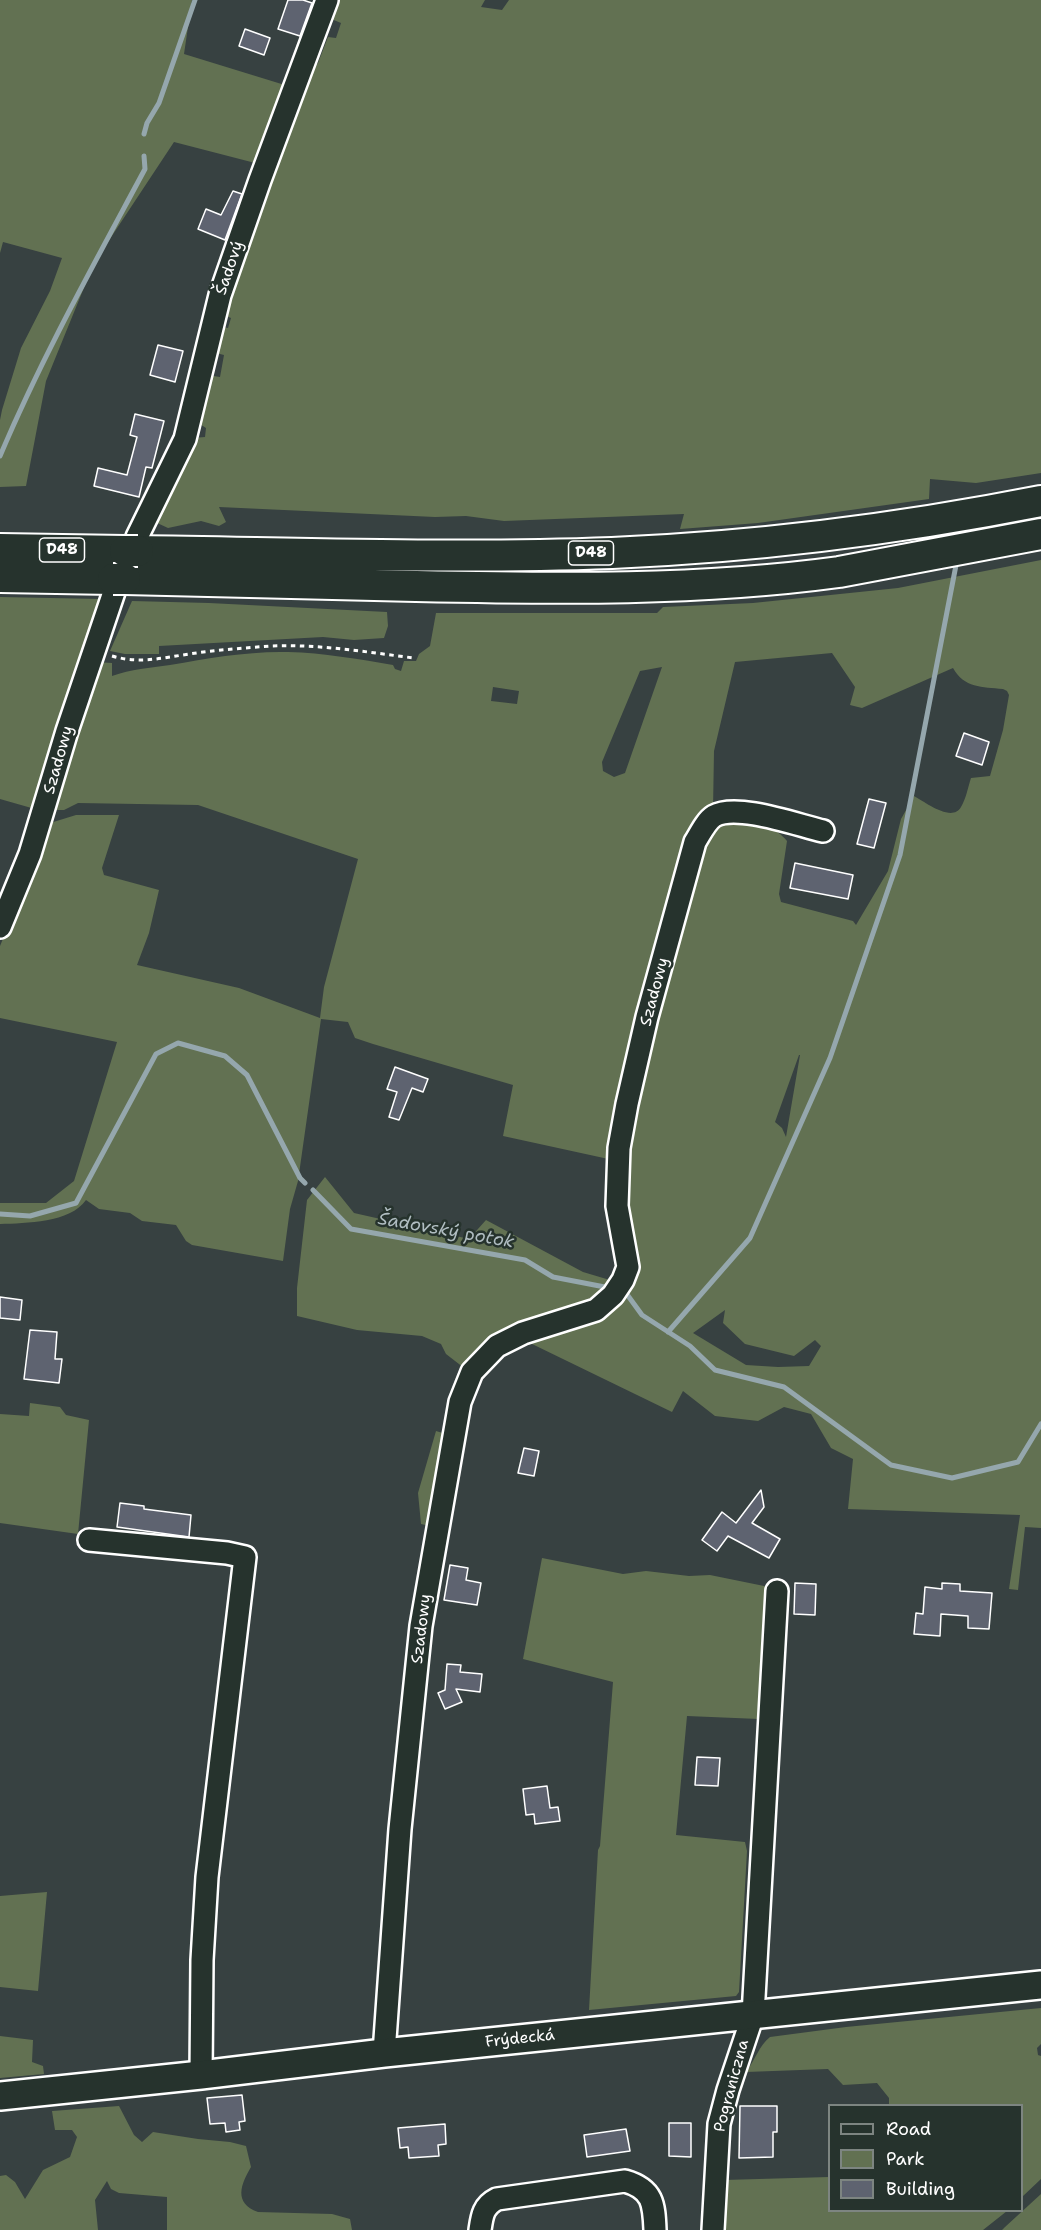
<!DOCTYPE html>
<html>
<head>
<meta charset="utf-8">
<style>
  body { margin:0 }
  #map { position:relative; width:1041px; height:2230px; overflow:hidden; background:#374141; font-family:"Shantell Sans",sans-serif }
  canvas { display:block }
  .legend { position:absolute; left:828px; top:2104px; width:195px; height:108px; box-sizing:border-box; background:#26332d; border:2px solid #7d8581; margin:0; padding:8px 10px; list-style:none; font-size:18px; color:#fff }
  .legend li { display:flex; align-items:center; gap:12px; height:30px }
  .legend b { width:30px; border:2px solid #7d8581 }
</style>
</head>
<body>
<div id="map">
<canvas width="1041" height="2230"></canvas>
<ul class="legend">
<li><b style="height:8px;background:#26332d"></b>Road</li>
<li><b style="height:16px;background:#627152"></b>Park</li>
<li><b style="height:16px;background:#5e6370"></b>Building</li>
</ul>
</div>
<script>
const c = document.querySelector('canvas').getContext('2d');
c.lineJoin = 'round';
function paint(path, color) {
  c.fillStyle = color;
  c.fill(path, 'evenodd');
}
function strokePath(path, color, width, dash) {
  c.strokeStyle = color;
  c.lineWidth = width;
  c.lineCap = dash ? 'butt' : 'round';
  c.setLineDash(dash || []);
  c.stroke(path);
}
function write(font, color, halo, rows, align = 'center') {
  c.font = font + ' "Shantell Sans",sans-serif';
  c.lineWidth = 5;
  c.setLineDash([]);
  c.textBaseline = 'middle';
  c.strokeStyle = halo;
  c.fillStyle = color;
  for (const [text, x, y, turn = 0] of rows) {
    c.save();
    c.translate(x, y);
    c.rotate((+turn || 0) * Math.PI / 180);
    c.textAlign = isNaN(turn) ? turn : align;
    if (halo) c.strokeText(text, 0, 0);
    c.fillText(text, 0, 0);
    c.restore();
  }
}
const green = new Path2D(`
  M0 0H192L184 54 288 86 259 164 174 142 94 263 46 381 26 486 0 487V420L2 410 21 348 50 291 62 258 3 242 0 253Z
  M335 0H485L481 7 502 10 509 0H1041V473L976 483 930 479 929 499 758 523 680 529 684 514 504 521 466 516 435 517 219 507 226 522 219 526 201 521 168 528 155 522 193 438 205 437 206 428 195 421 207 375 220 377 224 355 212 352 218 326 228 328 231 318 221 314 309 74 318 63 328 37 336 38 341 23 329 18Z
  M1041 560V1528L1025 1527 1018 1590 1009 1589 1020 1515 848 1509 853 1459 831 1448 811 1414 784 1407 758 1421 715 1416 683 1391 672 1412 530 1343 505 1335 468 1371 446 1354 441 1344 422 1336 357 1330 297 1316V1288L307 1200 325 1177 354 1213 469 1239 486 1220 583 1272 630 1286C640 1245 620 1205 625 1163 632 1110 646 1059 659 1007 673 952 686 897 703 843 708 835 713 826 722 822 742 813 775 825 787 841L779 894 781 902 853 921 856 925 888 871 901 819 914 796C925 802 952 823 961 807 966 799 968 787 971 778L990 776 1003 730 1009 695 1007 691 1003 689C982 687 964 688 953 668L862 708 850 705 855 687 832 653 735 662 714 751 713 810C704 816 697 823 693 834 679 867 671 905 662 940 642 1012 622 1086 613 1160L503 1136 513 1085 373 1044 355 1038 348 1022 321 1019 298 1181 290 1209 283 1261 192 1245 186 1241 176 1225 142 1221 130 1213 99 1209 86 1200C70 1223 26 1223 0 1224V1203H46L74 1181 117 1042 0 1018V946L35 861 47 824 76 815H119L102 868 104 875 159 890 149 933 137 965 239 988 320 1018 324 987 358 859 198 805 78 803 64 810H49L97 662 112 663V676C131 669 150 668 170 665 209 658 249 651 288 652 324 653 358 659 393 665L395 669 401 671 404 661H416L419 654 430 646 436 613H657L663 607 753 603 898 588ZM662 667 625 773 614 777 603 771 602 762 640 671ZM493 687 519 691 517 704 491 701ZM799 1055H800L786 1137 782 1128 775 1122ZM725 1310 723 1323 745 1344 794 1356 815 1340 821 1346 809 1366 778 1367 746 1365 693 1333Z
  M0 597 101 599 83 650 85 656 35 809 0 799Z
  M132 601 209 603 387 612 388 626 384 638 354 640 323 637 159 646V654H125L110 651Z
  M30 1403 60 1407 66 1415 89 1420 78 1534 0 1523V1414L29 1416Z
  M436 1431 446 1434 430 1526 421 1524 418 1493Z
  M542 1558 623 1574 646 1571 689 1576 710 1575 769 1587 762 1642 764 1663V1693L759 1719 687 1716 676 1835 745 1842 747 1851 739 1992 736 1996 589 2010 598 1850 600 1846 613 1682 523 1659Z
  M47 1892 38 1991 0 1987V1896Z
  M1041 2008V2044L1037 2048 1038 2055 1041 2056V2179L1022 2197V2106L889 2105V2098L877 2083 843 2085 828 2069 746 2072C755 2060 759 2046 770 2037L846 2027Z
  M0 2036 33 2040 32 2062 43 2066 44 2074 0 2078Z
  M119 2106 134 2135 142 2142 153 2132 198 2139 230 2142 246 2146 251 2167C241 2184 233 2203 258 2212L332 2214 350 2219 352 2230H167V2197L119 2193 111 2189 107 2181 95 2200 98 2230H0V2176L6 2175 15 2182 25 2199 43 2170 70 2157 77 2137 72 2130H55L52 2111Z
  M829 2177 830 2210 1007 2211 983 2230H719L724 2180Z
  M1041 2194V2230H1002L1005 2227Z`);
const stream = new Path2D(`
  M144 134 147 123 159 103 195 0
  M0 456C42 357 94 264 145 169L144 156
  M313 1190 351 1229 525 1260 553 1277 610 1288
  M0 1214 30 1216 76 1203 156 1054 178 1043 225 1056 247 1075 300 1178 305 1183
  M622 1292 626 1293 642 1315 690 1346 715 1370 784 1387 891 1465 952 1478 1018 1462 1041 1424
  M668 1332 750 1238 830 1058 900 855 957 560`);
const building = new Path2D(`
  M288 0H303L312 3 300 36 278 29Z
  M245 29 270 38 264 55 239 46Z
  M233 191 242 194 225 240 198 229 206 209 221 215Z
  M158 345 183 351 175 382 150 375Z
  M135 414 164 421 152 468 146 467 139 497 94 486 98 468 127 475 137 437 130 435Z
  M964 733 989 742 982 765 956 756Z
  M869 799 886 803 874 848 857 844Z
  M795 863 853 875 848 899 790 888Z
  M395 1067 428 1079 423 1092 412 1088 399 1120 389 1117 397 1092 387 1089Z
  M0 1297 22 1300 20 1320 0 1318Z
  M30 1330 57 1332 55 1359H62L59 1383 24 1379Z
  M524 1448 539 1451 534 1476 518 1473Z
  M761 1490 764 1507 752 1523 780 1539 769 1558 728 1536 717 1551 702 1540 722 1512 736 1523Z
  M120 1503 144 1506V1509L191 1515 189 1537 117 1527Z
  M450 1565 468 1568 466 1580 481 1583 477 1605 444 1600Z
  M795 1583 816 1584 815 1615 794 1614Z
  M942 1583 960 1584V1591L992 1593 989 1629 968 1628V1616L941 1614 940 1636 914 1634 916 1613 923 1614 925 1587 942 1589Z
  M447 1664 461 1665 460 1672 482 1674 480 1692 456 1689 462 1702 445 1709 438 1693 445 1690Z
  M697 1757 720 1758 718 1786 695 1785Z
  M547 1786 550 1808 558 1807 560 1821 535 1824 534 1814 526 1815 523 1789Z
  M242 2095 245 2121 239 2122 240 2130 226 2132 225 2123 210 2124 207 2098Z
  M740 2106H777V2132H773V2157L739 2158Z
  M669 2123H691V2157L669 2156Z
  M445 2124 446 2144 438 2145 439 2156 409 2158 408 2147 400 2148 398 2128Z
  M626 2129 630 2151 587 2157 584 2135Z`);
const path = new Path2D(`
  M112 656C139 664 162 658 189 654 216 650 244 648 271 646 319 644 366 652 414 658`);
const minor = new Path2D(`
  M137 537 185 439 220 295 260 180 327 0
  M0 927 30 854 67 731 114 592
  M89 1540 227 1553 245 1557 207 1877 202 1960 201 2075
  M384 2053 400 1829 421 1626 460 1402 472 1372 497 1346 523 1333 596 1310 613 1295 623 1280 628 1267 617 1206 619 1148 627 1104 647 1017 695 842C700 834 706 821 714 816 737 803 797 825 823 831
  M480 2230C482 2216 483 2206 497 2199L625 2181C653 2189 654 2204 655 2230
  M713 2230 719 2124 728 2090 753 2015 777 1591`);
const major = new Path2D(`
  M0 2096 201 2075 384 2053 1041 1985`);
const highway = new Path2D(`
  M0 549 125 551
  M138 551C295 553 454 559 612 553 756 547 899 529 1041 501
  M0 577 113 579
  M125 579C222 582 319 584 416 586 557 589 699 591 839 572L1041 534`);
const highwayBridge = new Path2D(`
  M125 551H138
  M113 579H125`);
const shields = [
  [62,550,45],
  [591,553,45]
];
const shieldNames = [
  ["D48",62,550],
  ["D48",591,553]
];
const streetNames = [
  ["Šadový",230,268,-71],
  ["Szadowy",59,760,-74],
  ["Szadowy",655,992,-75],
  ["Szadowy",422,1629,-83],
  ["Frýdecká",520,2039,-6],
  ["Pograniczna",732,2086,-75]
];
const waterNames = [
  ["Šadovský potok",446,1231,10]
];
paint(green, '#627152');
strokePath(stream, '#95a7ad', 5);
paint(building, '#5e6370');
strokePath(building, '#fff', 1.5);
strokePath(minor, '#fff', 26);
strokePath(major, '#fff', 32);
strokePath(highway, '#fff', 34);
strokePath(path, '#fff', 3, [4.5, 4.5]);
strokePath(minor, '#26332d', 21);
strokePath(major, '#26332d', 27);
strokePath(highway, '#26332d', 30);
strokePath(highwayBridge, '#fff', 34, []);
strokePath(highwayBridge, '#26332d', 30);
for (const [x, y, w] of shields) {
  const box = new Path2D();
  box.roundRect(x - w / 2, y - 12, w, 24, 4.5);
  c.fillStyle = '#26332d';
  c.fill(box);
  strokePath(box, '#fff', 1.5);
}
write('bold 15px', '#fff', null, shieldNames);
write('16px', '#fff', '#26332d', streetNames);
write('italic 18px', '#b0bdc1', '#26332d', waterNames);
</script>
</body>
</html>
